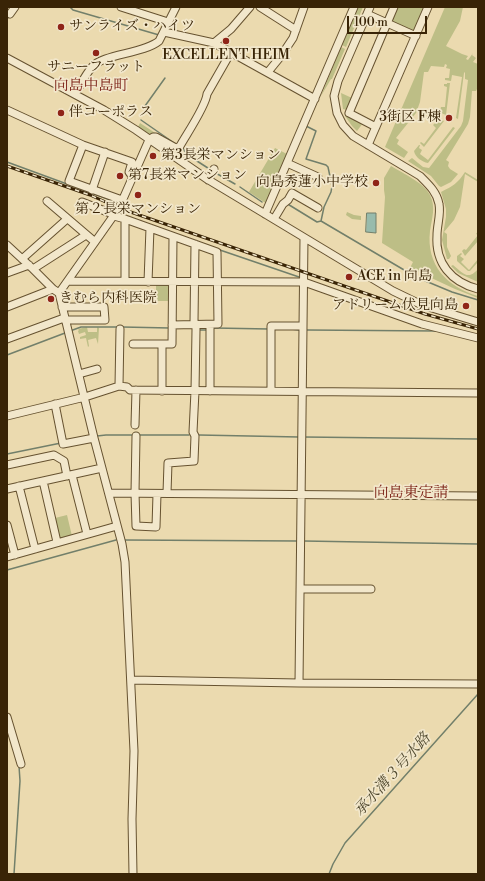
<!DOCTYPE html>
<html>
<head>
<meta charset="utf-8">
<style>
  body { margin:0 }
  #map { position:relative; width:485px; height:881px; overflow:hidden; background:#ebdaaf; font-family:"Libre Bodoni",serif }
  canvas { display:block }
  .frame { position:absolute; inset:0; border:8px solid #392406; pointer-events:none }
  .scale { position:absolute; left:347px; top:16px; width:80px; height:18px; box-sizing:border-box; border:2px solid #392406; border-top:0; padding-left:5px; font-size:12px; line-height:14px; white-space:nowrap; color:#392406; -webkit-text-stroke:3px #f2e7cb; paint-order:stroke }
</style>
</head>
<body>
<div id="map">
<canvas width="485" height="881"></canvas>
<div class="frame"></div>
<div class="scale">100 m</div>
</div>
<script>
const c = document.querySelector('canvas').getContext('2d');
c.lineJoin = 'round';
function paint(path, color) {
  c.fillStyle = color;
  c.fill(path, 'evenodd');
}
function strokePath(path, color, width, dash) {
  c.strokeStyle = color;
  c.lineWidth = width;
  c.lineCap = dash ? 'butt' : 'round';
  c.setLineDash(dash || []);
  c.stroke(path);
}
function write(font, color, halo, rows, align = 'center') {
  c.font = font + ' "Libre Bodoni","Noto Serif JP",serif';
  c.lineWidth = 3.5;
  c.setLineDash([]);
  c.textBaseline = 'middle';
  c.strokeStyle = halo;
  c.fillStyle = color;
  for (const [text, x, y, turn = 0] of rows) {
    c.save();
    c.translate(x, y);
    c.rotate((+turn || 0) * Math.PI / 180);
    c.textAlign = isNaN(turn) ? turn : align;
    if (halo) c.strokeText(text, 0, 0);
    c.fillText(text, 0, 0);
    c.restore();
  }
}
const green = new Path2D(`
  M358 7H363L346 47 342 45Z
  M396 7H420L425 9 416 29 411 31 392 22 391 18Z
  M445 7H463L460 21 446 46 462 54 468 56 466 59 468 60 473 53 472 55 476 58 473 62 478 64V89H477L476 91H472L470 117 468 124 446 160 449 162 448 166 450 169 458 174 451 182 441 187 439 186 431 176 408 161 412 158 423 167 429 168 461 126 463 121 468 80 465 79V72L464 73 458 119 456 118 462 77 452 75 451 81 445 80V78H449L450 69 446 68 447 65 445 64 444 67 431 66 428 72H424L420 102 416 113 396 138 399 140 397 144 408 152 404 158 385 147Z
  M341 47 345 49 332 79H331L321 96Z
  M447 83H450L446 115 441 113 440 111 441 107H445L447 87 444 86V84H447Z
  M341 93 352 98 347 110 343 109Z
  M347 114 363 123 357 131 352 126 345 116Z
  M439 119 444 121 424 147 420 143 421 142 424 144 436 128 433 125Z
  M140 123 172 144 151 136 138 127Z
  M453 127 455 128 428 163C422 162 415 157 414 151L419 145H420L419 148 422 150 420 154 428 160Z
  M275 148 287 154 288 157 267 204 249 192Z
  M391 166C404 174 423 182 430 195 436 207 432 218 430 231 426 265 447 287 478 296V298L455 289 410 268 413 262 382 243 385 197 384 190V178Z
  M465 172 478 180V182L465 174 460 207 454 220 444 232 447 234V247L451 256 449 259H447L442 240 446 217V209L441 192C453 186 458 183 465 172Z
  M347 212 354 215 361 216V220L352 219 346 215Z
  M478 231V241L465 256 462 251 464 249 466 250 478 235 476 234Z
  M461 253 462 254 460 256 464 259 461 262 469 270 478 259V262L470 271H468L457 261V256Z
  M453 265C463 273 468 281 478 269V282L458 273 451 266Z
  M168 284 170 287V301H156V285Z
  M87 327 88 332H97V327L99 328 98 344 96 338 88 340 89 346 88 347 86 338 80 339V337L86 335 85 332 79 334 78 331 79 330 78 329Z
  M67 515 72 536 62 539 59 537 55 518Z`);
const water = new Path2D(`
  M367 213H376V233L366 232Z`);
const stream = new Path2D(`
  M70 7 73 10 159 35
  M145 106 165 78
  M141 120 177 145
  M306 126 316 131 306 159 326 165 328 167 332 186 331 192 324 207 321 221 416 277 452 292 478 300
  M183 148 186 154 211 170
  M7 162 116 202
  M214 172 235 184
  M240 187 262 202
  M286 203 317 222 321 221
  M217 249 299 277
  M122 327 170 328
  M214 328 269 329
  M291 329 299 330
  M199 330H207
  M307 330 437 331
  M70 331 81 327H118
  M7 355 65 333
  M139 435H189
  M199 435 299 437
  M97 436 106 435H135
  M304 437 478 439
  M7 454 61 443
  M124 540 298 541
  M304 541 478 544
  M7 570 116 540
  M14 874 20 781 19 766
  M329 874 333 864 345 843 478 694`);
const minor = new Path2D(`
  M121 7 168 22
  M260 7 296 30
  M370 7 338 81 334 96 337 113 343 125 353 136 420 176C428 184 437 192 439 204 441 214 437 225 437 235 435 263 451 282 478 289
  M10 14 15 7
  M367 14 416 36
  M164 32 214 43 315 99
  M214 43 231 29 250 7
  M7 58 104 110 136 130 207 179 393 291 422 305 478 322
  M268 72 281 56 293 38 304 7
  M75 94C80 86 85 75 92 67 103 54 143 54 159 41L176 7
  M7 110 83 145 132 162 129 172 132 176
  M376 127 349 113 394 7
  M83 145 69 181 122 200
  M368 145 428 7
  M287 163 318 177
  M208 180 214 169
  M92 190 105 152
  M47 201 95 242
  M82 202 115 215
  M265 214 354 7
  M114 216 125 219 217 252 218 324 172 325
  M125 219V281
  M274 219 283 204 288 200 292 193 318 208
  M7 245 33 269 53 289 59 293
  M22 259 67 219
  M33 269 86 235
  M7 273 29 265
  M69 281 304 282 422 324 478 338
  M148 282 150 228
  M7 307 53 289
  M62 307H104L105 320H65
  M210 325V391
  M7 339 64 318
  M133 344H172L173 237
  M162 344V391
  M79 374 97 369
  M119 386 120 329
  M271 391V326H302
  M55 404 63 444 94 438
  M7 416 85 397 119 386 127 387 130 390 478 393
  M135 425 136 390
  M136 436 135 493 136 526 156 527 157 494
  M7 465 54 455 64 461 67 476
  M72 475 87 534
  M43 481 57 542
  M19 486 35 549
  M7 489 102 468
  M109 493 478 496
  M167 493 168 463 194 461 195 436 193 432 195 391 196 330V325L194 322 195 244
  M7 525 15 555
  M7 557 117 526
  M300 589H371
  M131 680 299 683 478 684
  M299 683 304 238
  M7 717 21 764
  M133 874 132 819 134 751 125 562 122 544 94 438 59 293 119 208 149 140 153 137H156L174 147 177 148 180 146C186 135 206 106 207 94L231 52`);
const rail = new Path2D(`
  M7 166 90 195 119 208 425 314 478 329`);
const markers = [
  [61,27,4,"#8f2418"],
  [226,41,4,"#8f2418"],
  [96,53,4,"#8f2418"],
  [61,113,4,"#8f2418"],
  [449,118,4,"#8f2418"],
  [153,156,4,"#8f2418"],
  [120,176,4,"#8f2418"],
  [376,183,4,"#8f2418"],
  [138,195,4,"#8f2418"],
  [349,277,4,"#8f2418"],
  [51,299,4,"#8f2418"],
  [466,306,4,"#8f2418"]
];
const poiNames = [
  ["サンライズ・ハイツ",69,27],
  ["EXCELLENT HEIM",226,56,"center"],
  ["サニーフラット",96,68,"center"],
  ["伴コーポラス",69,113],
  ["3街区 F棟",441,118,"right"],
  ["第3長栄マンション",161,156],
  ["第7長栄マンション",128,176],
  ["向島秀蓮小中学校",368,183,"right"],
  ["第２長栄マンション",138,210,"center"],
  ["ACE in 向島",357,277],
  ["きむら内科医院",59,299],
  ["アドリーム伏見向島",458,306,"right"]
];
const neighbourhoodNames = [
  ["向島中島町",91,86],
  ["向島東定請",411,493]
];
const waterNames = [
  ["承水溝３号水路",393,775,-48]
];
paint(green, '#bdbe86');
paint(water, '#98bbac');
strokePath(water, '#727f6a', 1);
strokePath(stream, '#727f6a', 1.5);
strokePath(minor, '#665230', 9);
strokePath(minor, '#f2e7cb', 7);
strokePath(rail, '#392406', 3);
strokePath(rail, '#f2e7cb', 1.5, [4.5]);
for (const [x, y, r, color] of markers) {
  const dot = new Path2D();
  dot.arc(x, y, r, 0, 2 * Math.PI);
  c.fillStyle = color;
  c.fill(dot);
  strokePath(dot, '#f2e7cb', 1.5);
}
write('14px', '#392406', '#f2e7cb', poiNames, 'left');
write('15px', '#7a1f14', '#f2e7cb', neighbourhoodNames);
write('italic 15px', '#514a30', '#f2e7cb', waterNames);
</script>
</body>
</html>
